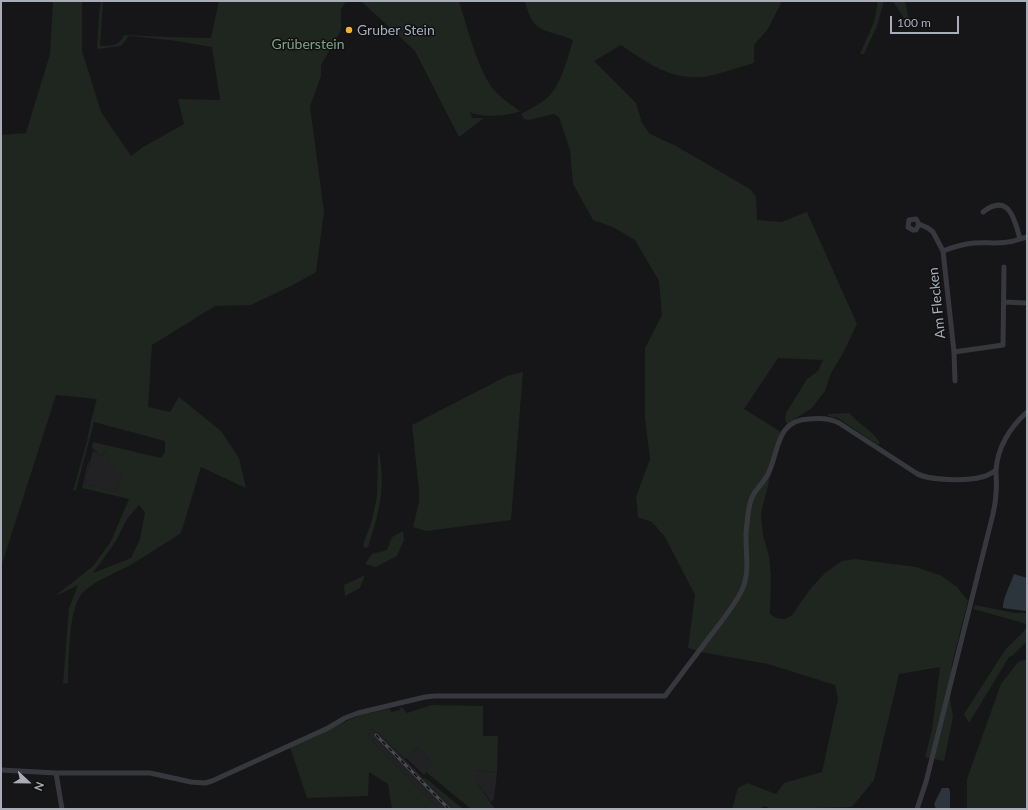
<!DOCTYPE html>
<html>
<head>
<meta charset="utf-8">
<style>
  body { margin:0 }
  #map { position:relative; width:1028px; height:810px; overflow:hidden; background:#161618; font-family:Lato,sans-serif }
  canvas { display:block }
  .frame { position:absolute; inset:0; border:2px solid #a8adb8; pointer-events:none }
  .north { position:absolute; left:8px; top:762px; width:40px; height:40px; -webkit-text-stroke:3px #111113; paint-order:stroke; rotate:112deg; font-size:11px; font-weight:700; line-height:16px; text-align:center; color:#a8adb8 }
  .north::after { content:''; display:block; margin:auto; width:14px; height:18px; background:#a8adb8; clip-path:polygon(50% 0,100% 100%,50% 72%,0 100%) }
  .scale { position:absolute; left:890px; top:16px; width:69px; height:18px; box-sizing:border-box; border:2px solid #a8adb8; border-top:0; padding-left:5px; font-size:12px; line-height:14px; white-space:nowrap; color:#a8adb8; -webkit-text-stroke:3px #111113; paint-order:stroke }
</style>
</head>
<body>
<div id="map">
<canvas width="1028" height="810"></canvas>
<div class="frame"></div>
<div class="north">N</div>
<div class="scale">100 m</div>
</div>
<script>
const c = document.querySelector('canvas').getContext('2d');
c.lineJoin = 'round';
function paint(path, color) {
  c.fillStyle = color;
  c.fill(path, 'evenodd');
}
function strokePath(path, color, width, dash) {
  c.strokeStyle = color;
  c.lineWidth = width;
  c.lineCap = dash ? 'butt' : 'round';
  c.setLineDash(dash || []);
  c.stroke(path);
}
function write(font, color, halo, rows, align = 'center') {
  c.font = font + ' Lato,sans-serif';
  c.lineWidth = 3;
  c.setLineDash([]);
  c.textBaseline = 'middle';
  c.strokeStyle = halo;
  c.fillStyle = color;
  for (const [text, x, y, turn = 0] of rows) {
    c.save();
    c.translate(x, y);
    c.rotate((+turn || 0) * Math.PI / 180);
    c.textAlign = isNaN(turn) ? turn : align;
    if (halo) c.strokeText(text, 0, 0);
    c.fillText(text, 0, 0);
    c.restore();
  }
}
const built = new Path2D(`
  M93 450 101 456 105 451 111 456 107 461 123 473 116 492 84 484Z
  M372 729 382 736 453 809H438L375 744 368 733Z
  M418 747 433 764 424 775 406 758Z
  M476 770 497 772 494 799 491 802 474 779V772Z`);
const green = new Path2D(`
  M53 1H82V51L101 112 131 156 143 147 184 124 178 99 220 100 212 47 170 40 129 36 121 46 97 49 99 15 101 1H103L100 46C113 45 118 47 124 35L169 37 211 38 219 1H346L341 10V30L321 65V76L310 106 324 212 316 272 295 284 251 305 215 306 152 345 148 407 170 412 179 397 221 431 239 458 246 488 201 467 181 533C165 543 149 554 132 564 117 573 87 583 79 598 68 618 69 660 68 683L63 684 69 608 78 585 62 593 56 595 73 582 93 566 110 543 129 499 82 488 88 463 90 460 84 484 116 492 123 474 107 461 110 456 105 451 101 456 92 448 93 442 161 458 165 452V441L94 422 76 490 73 491 87 441 91 421 97 399 56 395 1 567V135L26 133 50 54ZM139 505 145 512 140 539 131 558 93 573 116 541 127 519Z
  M361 1H459C467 26 478 71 494 90 501 98 511 105 520 111 510 116 480 118 470 112L472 118H484L459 137 415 51Z
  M525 1H782L768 29 754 45V63C739 67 717 75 703 77 670 80 646 62 621 45L594 61 636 103 642 123 650 134 676 146 750 189 756 197 757 220 781 222 807 212 857 324 842 355 831 373 825 391 812 408 787 424 785 419 786 413 807 379 818 371 823 360 778 358 744 409 781 432 761 514 763 535 769 556 771 577 770 614 776 618 785 619 792 615 811 588 825 573 842 561 855 559 916 567 942 576 957 587 968 601 952 664 950 699 953 717 944 761 925 757 932 730 940 667 899 674 874 780 852 807 774 809 763 806 761 809H732L738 788 747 783 776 794 784 783 822 772 838 699 835 685 768 664 701 652 688 648 695 595 665 537 652 522 638 517 636 497 650 459 645 418V348L662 315 659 281 635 240 613 227 593 220 573 184 570 150 559 117 554 114 528 120 524 119 521 114C530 109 540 104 548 97 561 85 568 57 573 40 546 28 533 36 525 1Z
  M878 1H884L877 26 864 54H860L874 22Z
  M893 1H905L910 24 903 17Z
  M523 372 511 520 426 531 413 527 419 502V490L412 425 507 376Z
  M849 413C859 424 873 431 880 443L878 445 838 418 828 416V414Z
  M379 452C386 488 379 513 368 547L365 548 363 545 371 523 377 497 378 454Z
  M403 531 404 540 397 556 376 567 365 564 372 554 387 550 392 537Z
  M365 575 360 588 345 596 344 585Z
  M975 605 1015 613H1027V624L973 609Z
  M1027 628V641L1013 655 1009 657 969 723 964 714 1005 650Z
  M1027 659V809H967V779L1001 684 1018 662Z
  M432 705 483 706V736H498L497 772 476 770 474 772V779L495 809H471L426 772 433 764 418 747 405 759 382 736 372 729 368 733 375 744 438 809H392L388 784 369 772 368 796 307 798 290 747 360 715 389 709 392 712 400 710 401 706 407 713Z
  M425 778 463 809H453L424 779Z`);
const water = new Path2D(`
  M1014 574 1027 578 1026 611 1003 608C1002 600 1011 583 1014 574Z
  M942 788H949L950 792V809H936L934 804Z`);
const minor = new Path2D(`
  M983 212C1009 192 1015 220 1020 239L1027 237
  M919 224 916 230H913L908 227 909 220 916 219 919 224 928 228 933 232 943 251C953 247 964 244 974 243 990 242 1005 245 1020 239
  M943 251 954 352 955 381
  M1004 302 1027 303
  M954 352 1003 345 1004 267
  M1 770 56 773H150L191 782 205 783 212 781 328 728 345 718 358 713 425 697 435 696H665C680 676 696 655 711 635 722 621 734 606 742 590 752 568 743 546 747 524 748 513 749 501 755 492 760 485 766 479 769 472 779 449 777 420 809 419 820 418 829 418 839 423L916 473C929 481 967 481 982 477 987 476 992 473 996 470
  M56 773 62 809
  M917 809 926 782 990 526C993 515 996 504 996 492 997 485 996 478 996 471 997 448 1010 427 1027 412`);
const rail = new Path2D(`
  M376 735 449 809`);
const markers = [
  [349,30,4,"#f2b134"]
];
const poiNames = [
  ["Gruber Stein",357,30]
];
const parkNames = [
  ["Grüberstein",308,44]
];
const streetNames = [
  ["Am Flecken",937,303,-96]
];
paint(built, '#222225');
paint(green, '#1e261f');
paint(water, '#2c353c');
strokePath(minor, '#37383d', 5);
strokePath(rail, '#4a4c52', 3);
strokePath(rail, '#111113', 1.5, [4.5]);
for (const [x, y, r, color] of markers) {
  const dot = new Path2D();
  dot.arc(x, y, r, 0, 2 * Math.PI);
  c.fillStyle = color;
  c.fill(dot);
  strokePath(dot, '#111113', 1.5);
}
write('14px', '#a8adb8', '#111113', poiNames, 'left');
write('14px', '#7fa381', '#111113', parkNames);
write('14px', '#a8adb8', '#111113', streetNames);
</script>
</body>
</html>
